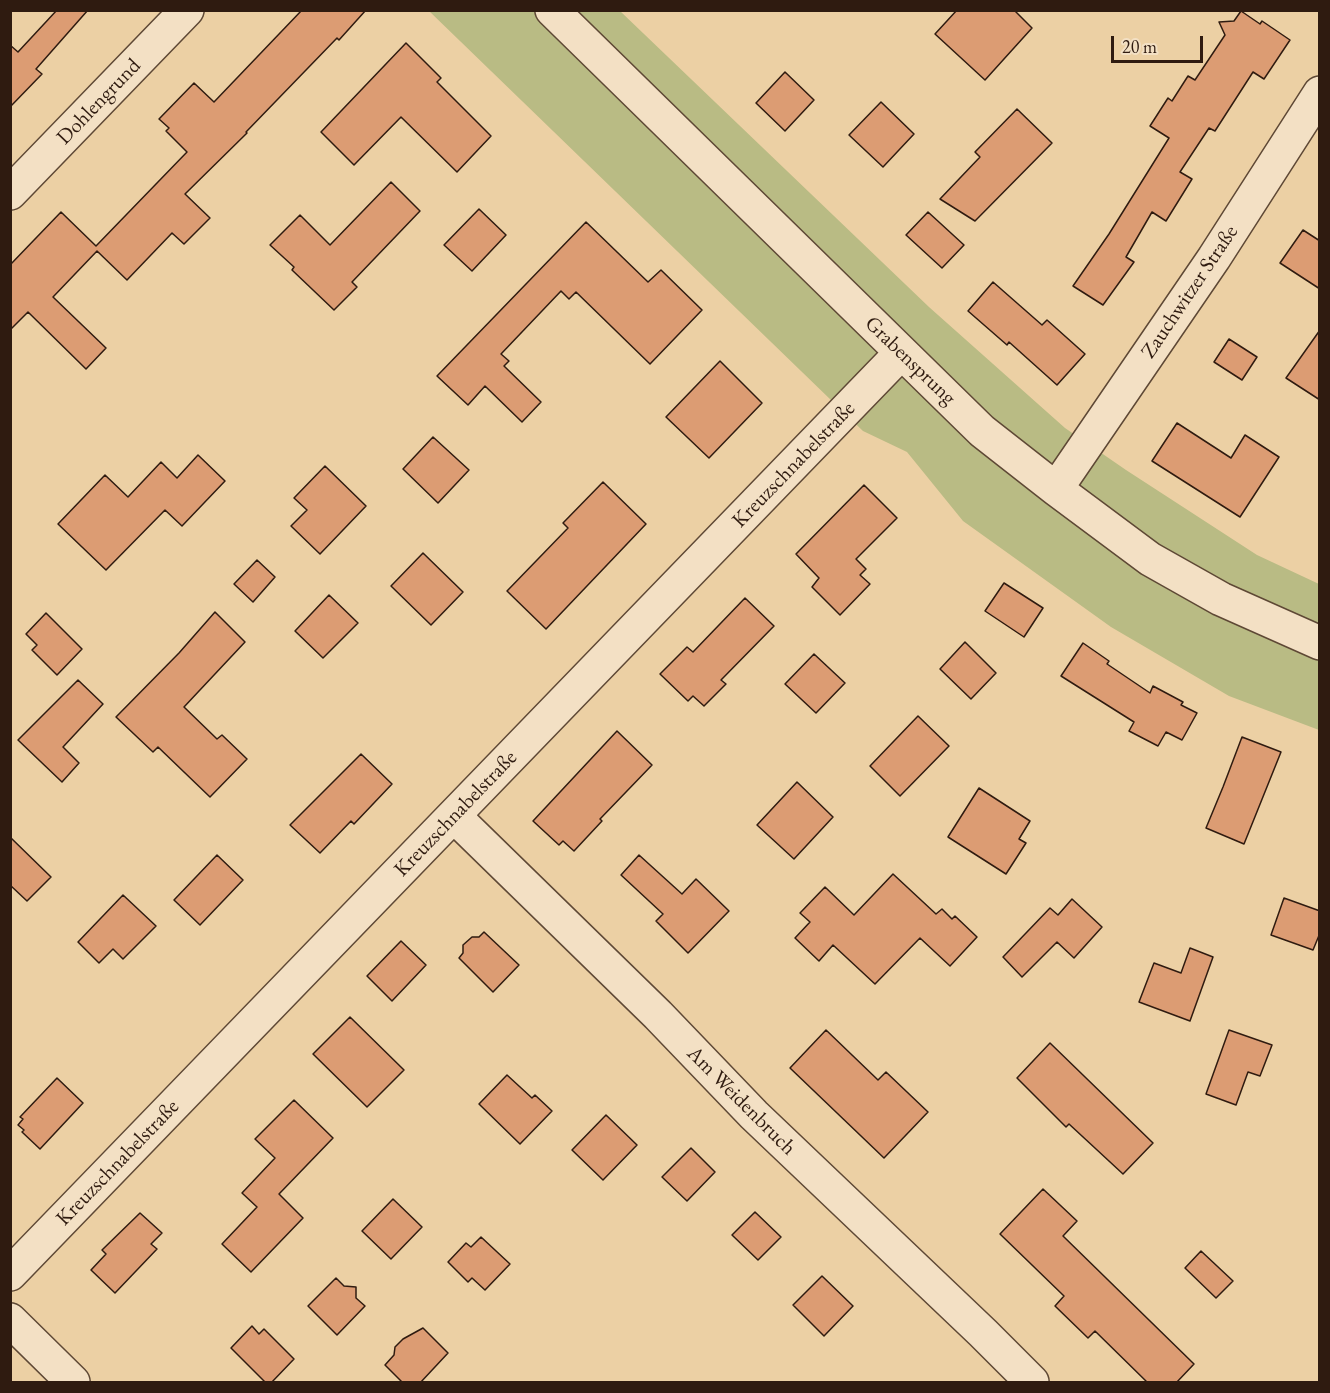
<!DOCTYPE html>
<html>
<head>
<meta charset="utf-8">
<style>
  body { margin:0 }
  #map { position:relative; width:1330px; height:1393px; overflow:hidden; background:#ecd0a4; font-family:"EB Garamond",serif }
  canvas { display:block }
  .frame { position:absolute; inset:0; border:12px solid #2f1b10; pointer-events:none }
  .scale { position:absolute; left:1111px; top:36px; width:92px; height:27px; box-sizing:border-box; border:3px solid #2f1b10; border-top:0; padding-left:8px; font-size:18px; line-height:21px; white-space:nowrap; color:#2f1b10; -webkit-text-stroke:4px #f3e0c4; paint-order:stroke }
</style>
</head>
<body>
<div id="map">
<canvas width="1330" height="1393"></canvas>
<div class="frame"></div>
<div class="scale">20 m</div>
</div>
<script>
const c = document.querySelector('canvas').getContext('2d');
c.lineJoin = 'round';
function paint(path, color) {
  c.fillStyle = color;
  c.fill(path, 'evenodd');
}
function strokePath(path, color, width, dash) {
  c.strokeStyle = color;
  c.lineWidth = width;
  c.lineCap = dash ? 'butt' : 'round';
  c.setLineDash(dash || []);
  c.stroke(path);
}
function write(font, color, halo, rows, align = 'center') {
  c.font = font + ' "EB Garamond",serif';
  c.lineWidth = 5;
  c.setLineDash([]);
  c.textBaseline = 'middle';
  c.strokeStyle = halo;
  c.fillStyle = color;
  for (const [text, x, y, turn = 0] of rows) {
    c.save();
    c.translate(x, y);
    c.rotate((+turn || 0) * Math.PI / 180);
    c.textAlign = isNaN(turn) ? turn : align;
    if (halo) c.strokeText(text, 0, 0);
    c.fillText(text, 0, 0);
    c.restore();
  }
}
const green = new Path2D(`
  M429 11H620L929 307 1065 428 1126 470 1257 555 1319 584V730L1229 696 1111 627 963 521 907 452 863 431Z`);
const building = new Path2D(`
  M57 10H88L36 69 42 74 10 107V45L18 52Z
  M302 10H366L339 40 337 38 246 132 247 133 185 194 210 218 184 244 172 233 127 280 97 251 53 297 106 348 86 369 28 312 10 330V265L61 212 96 246 187 152 166 131 169 128 159 119 194 83 214 102Z
  M957 10H1014L1032 28 985 80 935 34Z
  M1241 11 1260 24 1262 21 1290 40 1264 79 1253 72 1215 131 1209 128 1180 172 1192 179 1166 221 1152 212 1126 257 1134 262 1103 305 1073 286 1109 234 1169 138 1150 126 1168 98 1172 101 1188 76 1195 80 1225 35 1219 22 1234 21Z
  M406 43 441 78 437 82 491 136 457 172 401 117 354 165 321 132Z
  M785 72 814 100 785 131 756 103Z
  M881 102 914 134 883 167 849 135Z
  M1017 109 1052 143 975 221 940 199 980 157 975 152Z
  M391 182 420 211 352 282 357 287 334 310 292 270 294 267 270 245 300 215 330 245Z
  M479 209 506 235 472 271 444 245Z
  M928 212 964 245 942 268 906 235Z
  M586 222 648 282 661 270 702 310 650 364 576 292 569 299 561 291 501 354 509 361 504 366 541 402 522 422 485 386 468 405 437 376Z
  M1303 230 1320 241V289L1280 263Z
  M993 282 1042 325 1047 320 1085 354 1057 385 1009 342 1007 345 968 311Z
  M1320 330V400L1286 378Z
  M1229 339 1257 357 1242 380 1214 362Z
  M720 361 762 403 709 458 666 417Z
  M1177 423 1231 458 1245 435 1279 457 1240 517 1152 461Z
  M433 437 469 470 438 503 403 469Z
  M198 455 225 481 182 526 165 510 106 570 58 524 105 475 128 497 161 462 177 478Z
  M325 466 366 506 320 554 291 526 307 510 294 498Z
  M603 482 646 524 546 629 507 591 568 528 563 523Z
  M864 485 897 518 856 559 866 569 860 575 870 584 840 615 812 587 819 578 796 554Z
  M423 553 463 592 431 625 391 586Z
  M257 560 275 577 253 602 234 584Z
  M1004 583 1043 608 1024 637 985 611Z
  M329 595 358 623 323 658 295 631Z
  M745 598 774 626 721 680 726 684 704 706 693 696 688 701 660 674 687 647 693 652Z
  M215 612 245 642 184 707 217 739 222 735 247 759 210 797 158 747 153 752 116 717 179 653Z
  M46 613 82 649 57 675 32 650 37 645 26 634Z
  M965 642 996 673 971 699 940 669Z
  M1083 643 1109 661 1107 664 1150 693 1153 686 1183 702 1181 705 1197 713 1182 740 1166 732 1158 746 1129 731 1134 722 1061 676Z
  M814 654 845 683 816 713 785 684Z
  M78 680 103 704 63 747 79 763 62 782 18 740Z
  M918 716 949 746 900 796 870 766Z
  M617 731 652 765 600 819 602 821 574 851 563 841 559 845 533 821Z
  M1242 737 1281 752 1244 844 1206 828 1223 787Z
  M361 754 392 784 354 824 351 821 320 853 290 825Z
  M797 782 833 817 794 859 757 825Z
  M979 788 1030 821 1019 839 1026 843 1006 874 948 837Z
  M10 837 51 877 27 901 10 885Z
  M217 855 243 880 200 925 174 900Z
  M639 855 682 894 696 879 729 911 688 953 656 921 663 914 621 875Z
  M893 874 936 914 942 909 952 919 955 916 977 937 950 966 920 938 875 984 833 945 819 961 795 938 810 922 800 913 825 887 854 915Z
  M123 895 156 926 123 959 113 949 99 963 78 942Z
  M1284 898 1320 911V933L1313 950 1271 935Z
  M1072 899 1102 927 1074 958 1057 942 1022 977 1003 957 1050 908 1058 915Z
  M484 932 519 965 493 992 459 958 463 953V945L472 937H479Z
  M401 941 426 965 392 1001 367 976Z
  M1190 948 1213 957 1190 1021 1139 1002 1154 963 1181 973Z
  M350 1017 404 1070 367 1107 313 1054Z
  M826 1030 878 1080 886 1072 928 1112 884 1158 790 1068Z
  M1229 1030 1272 1045 1260 1076 1248 1072 1236 1105 1206 1094Z
  M1050 1043 1153 1143 1123 1174 1069 1124 1066 1127 1017 1078Z
  M507 1075 532 1098 535 1095 552 1111 520 1144 479 1104Z
  M57 1078 83 1103 40 1149 22 1132 24 1130 18 1125 23 1119 20 1117Z
  M294 1100 333 1138 279 1194 303 1218 251 1272 222 1244 257 1207 242 1193 275 1158 255 1139Z
  M606 1115 637 1145 603 1180 572 1150Z
  M691 1148 715 1172 687 1201 662 1177Z
  M1043 1189 1077 1221 1063 1236 1194 1364 1176 1383H1148L1095 1331 1088 1338 1055 1306 1064 1296 1000 1234Z
  M393 1199 422 1227 391 1259 362 1231Z
  M755 1212 781 1237 758 1260 732 1235Z
  M140 1213 162 1233 151 1244 157 1249 115 1293 91 1270 106 1254 102 1250Z
  M481 1237 510 1264 485 1290 472 1278 468 1282 448 1262 466 1243 471 1247Z
  M1201 1251 1233 1281 1216 1298 1185 1268Z
  M822 1276 853 1306 824 1336 793 1305Z
  M336 1278 344 1286 356 1287V1298L365 1306 337 1335 308 1306Z
  M252 1326 259 1334 264 1329 294 1359 271 1383H266L231 1348Z
  M423 1328 448 1353 420 1383H403L385 1365 394 1355 395 1347 403 1339Z`);
const minor = new Path2D(`
  M552 10 982 431 1056 489 1150 559 1221 599 1320 643
  M10 193 187 10
  M1056 489 1214 258 1320 93
  M454 816 658 1015 754 1115 983 1333 1032 1382
  M10 1274 901 353
  M10 1320 73 1382`);
const streetNames = [
  ["Dohlengrund",99,102,-46],
  ["Zauchwitzer Straße",1190,292,-56],
  ["Grabensprung",910,361,44],
  ["Kreuzschnabelstraße",794,465,-46],
  ["Kreuzschnabelstraße",456,814,-46],
  ["Am Weidenbruch",741,1101,45],
  ["Kreuzschnabelstraße",118,1163,-46]
];
paint(green, '#b9bb84');
paint(building, '#dc9c73');
strokePath(building, '#2f1b10', 1.5);
strokePath(minor, '#5e4835', 36);
strokePath(minor, '#f3e0c4', 33);
write('21px', '#2f1b10', '#f3e0c4', streetNames);
</script>
</body>
</html>
